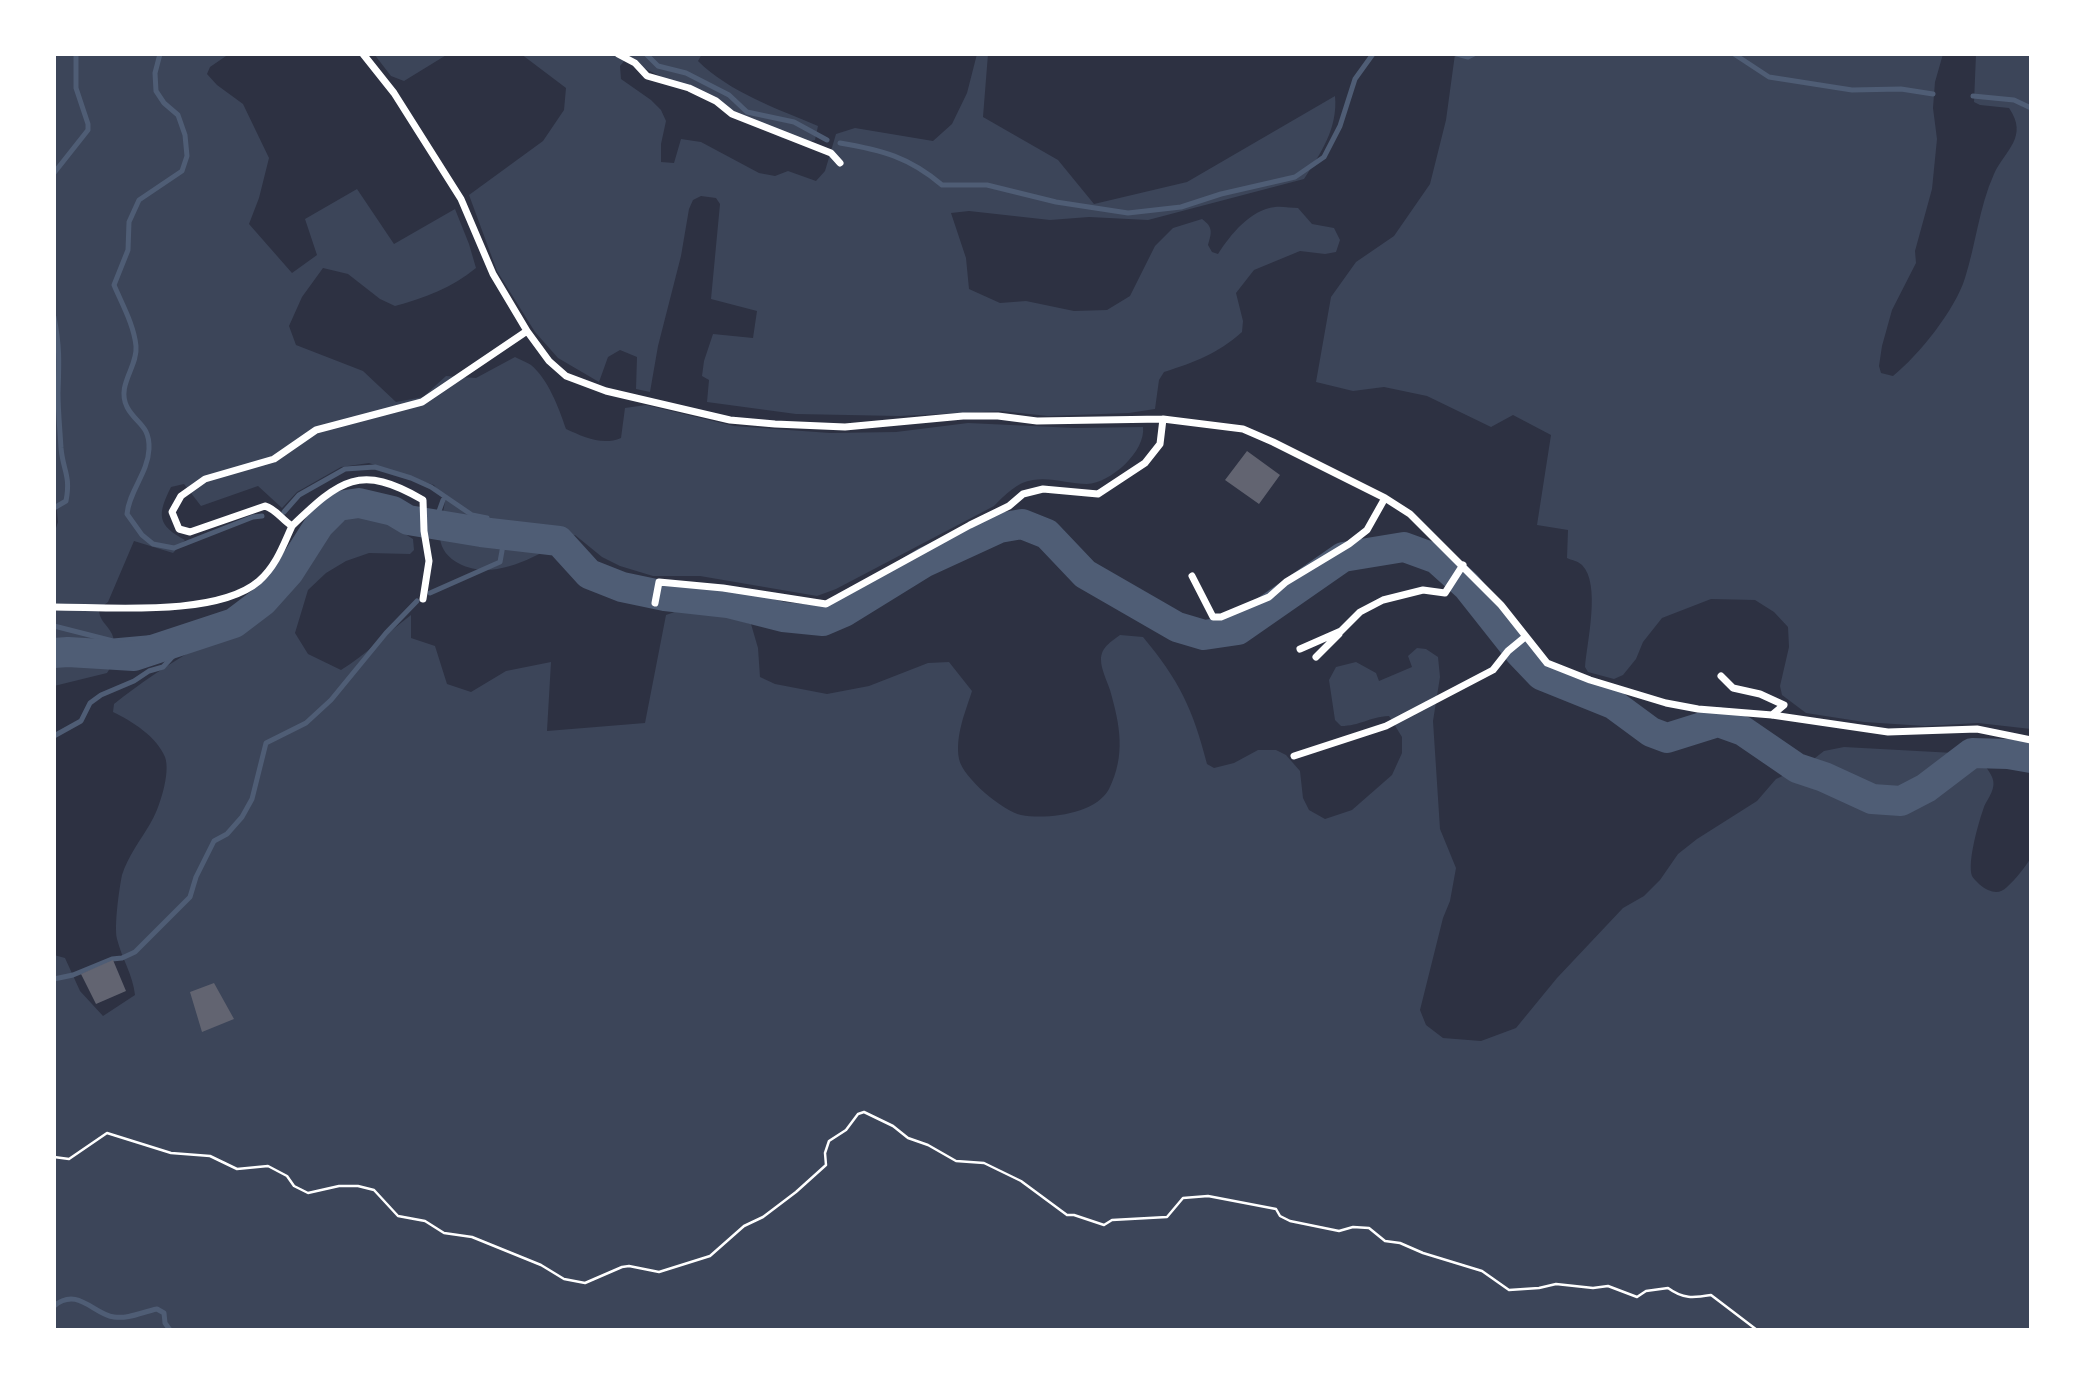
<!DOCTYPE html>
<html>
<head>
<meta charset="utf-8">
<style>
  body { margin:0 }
  #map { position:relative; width:2085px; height:1384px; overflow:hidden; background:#2d3142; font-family:Commissioner,sans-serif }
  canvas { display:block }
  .frame { position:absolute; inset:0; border:56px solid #fff; pointer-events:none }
</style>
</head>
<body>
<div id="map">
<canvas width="2085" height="1384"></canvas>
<div class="frame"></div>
</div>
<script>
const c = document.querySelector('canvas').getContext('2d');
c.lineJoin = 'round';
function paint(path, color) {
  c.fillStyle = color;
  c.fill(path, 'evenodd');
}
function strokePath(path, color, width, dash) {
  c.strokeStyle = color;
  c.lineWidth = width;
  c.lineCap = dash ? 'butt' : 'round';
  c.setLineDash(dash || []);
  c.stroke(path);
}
const green = new Path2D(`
  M54 54H229L210 67 207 74 217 85 243 104 269 158 259 198 249 224 292 273 317 255 305 219 357 189 394 244 455 209 469 244 476 268C452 288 424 298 395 306L380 299 348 274 323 268 302 297 289 326 296 345 363 371 396 402 423 397 446 376 476 378 515 357C520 360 527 362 531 365 548 379 559 408 566 429 584 437 602 446 621 438L625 408 646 405 734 426 830 433 896 432 968 423 1075 428 1143 427C1146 451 1111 483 1087 484 1070 484 1051 477 1033 480 1017 482 1005 495 994 506L836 589 817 596 700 576H653L620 566 602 557 575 535C542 552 496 584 458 563 449 558 441 550 440 538 439 526 444 512 445 500L434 485 369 463 341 467 297 492 282 508 258 486 201 506 184 484 171 487C157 515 157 525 185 540L173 553 134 541 108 602 99 609C99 621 107 624 112 634 118 648 115 662 107 673L54 686V534L58 522 54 482Z
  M374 54H448L404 81 391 76Z
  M521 54H702L698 61C729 92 778 109 818 126L815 140 803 143 782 138 626 59 620 66 621 79 651 100 661 110 666 121 661 144V162L674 163 681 139 701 142 759 173 775 176 788 171 816 181 825 171 836 134 855 128 933 141 952 124 967 93 977 54H988L983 117 1058 160 1094 204 1187 182 1335 96C1338 128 1321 153 1304 179L1148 220 1089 217 1050 220 969 211 951 213 966 258 969 289 1000 303 1026 301 1074 311 1107 310 1130 296 1155 246 1173 228 1202 219C1213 227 1212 232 1208 245L1212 252 1218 254C1231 234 1250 210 1275 207 1282 206 1291 208 1298 208L1312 224 1334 228 1340 240 1336 252 1325 254 1300 251 1254 270 1236 293 1243 321 1242 332C1217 354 1195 362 1164 372L1159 380 1155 409 1129 413 1048 416 1001 411 899 416 796 414 707 402 709 380 702 376 704 361 713 334 753 338 757 311 711 299 720 204 716 198 701 196 693 200 689 209 681 256 658 346 650 392 636 389 637 357 620 350 608 357 599 382 558 358 535 332 497 271 469 195 543 141 564 110 566 88Z
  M1455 54H1943L1935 82 1933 108 1937 139 1932 189 1915 251 1916 263 1892 310 1882 346 1879 366 1881 373 1893 376C1919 355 1955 310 1965 278 1976 244 1979 207 1994 174 2005 150 2029 137 2009 108L1980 105 1974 102 1976 54H2031V729L1978 723 1925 726 1864 722 1806 713 1782 695 1780 686 1789 647 1788 627 1774 612 1755 600 1711 599 1662 618 1643 642 1636 659 1623 675 1614 679 1588 672 1585 667C1587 642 1601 584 1582 565 1578 561 1571 560 1567 558L1568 530 1537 525 1551 435 1513 415 1491 427 1427 396 1384 387 1353 391 1316 382 1331 297 1356 262 1394 236 1430 184 1446 120Z
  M346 511C374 512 390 524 413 539L414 550 410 554 369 553 346 561 326 573 308 590 295 633 308 654 341 670C366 655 387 633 411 615V638L435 646 447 684 471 692 506 671 551 662 547 731 645 723 666 615 686 608 713 613 751 624 758 648 760 677 775 684 827 694 869 686 928 663 949 662 972 691C965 713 955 736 959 759 963 778 1003 811 1021 815 1046 820 1096 814 1109 789 1126 755 1120 725 1110 690 1107 681 1101 669 1101 660 1101 647 1111 642 1120 635L1143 637C1179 680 1193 709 1207 764L1214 768 1234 763 1258 750H1276L1286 755 1300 771 1303 798 1309 810 1325 819 1352 810 1392 775 1402 753V737L1389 716C1369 717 1360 726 1341 726L1335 720 1329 680 1336 667 1356 662 1376 673 1379 681 1412 667 1408 656 1417 648 1426 649 1438 657 1440 677 1433 721 1440 829 1456 868 1450 901 1443 918 1420 1010 1426 1025 1443 1038 1481 1041 1516 1028 1557 978 1623 908 1644 896 1660 880 1678 854 1697 839 1757 801 1776 779 1806 765 1824 751 1844 747 1954 753C1970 754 1986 762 1992 777 1997 788 1988 798 1984 807 1979 821 1967 862 1972 876 1975 881 1983 888 1988 890 1995 893 2001 893 2007 887 2016 879 2024 868 2031 858V1330H54V955L65 958 80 991 103 1016 135 995C133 975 122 959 117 939 114 926 119 890 122 875 128 856 140 841 150 824 159 810 171 773 165 757 157 737 132 721 113 712L114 704C140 683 169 664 198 647 210 640 227 639 238 631 281 595 306 549 346 511Z`);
const stream = new Path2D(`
  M160 54 155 73 156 91 164 103 178 115 185 135 187 156 182 171 139 200 129 222 128 250 114 285C122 304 134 325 136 346 138 367 116 385 127 407 136 424 150 425 149 449 148 473 129 491 127 514L142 535 153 544 174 548 253 517 262 516
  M646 54 658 66 686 73 729 95 747 112 794 122 827 140
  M1457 54 1468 57 1474 54
  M1734 54 1769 77 1852 90 1901 89 1933 94
  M1973 96 2014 100 2031 108
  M840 143C882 150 909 157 942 185H987L1056 202 1128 213 1181 207 1221 194 1295 177 1324 157 1340 126 1355 79 1373 54
  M54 173 88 130V124L76 88V54
  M54 317C60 347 59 364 58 393 58 411 60 430 61 448 63 471 71 475 66 501L54 508
  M284 512 299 495 345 469 375 467 411 478 431 487 472 515 487 518
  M434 525 443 500
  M430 593 500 562 505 534 501 524
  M54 626 113 641 168 636 173 642 174 655 163 667 149 671 134 681 101 695 90 703 81 721 54 736
  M54 979 73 975 112 959 122 958 135 952 190 897 196 877 214 841 227 834 242 817 252 799 266 743 306 723 331 700 386 633 417 601
  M54 1306C78 1286 94 1315 114 1317 129 1319 142 1312 157 1309L164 1313 165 1323 170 1330`);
const river = new Path2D(`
  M54 653 68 652 134 656 234 623 263 601 289 572 319 525 338 506 359 503 393 511 408 520 481 532 559 541 589 574 622 587 665 596 728 603 783 617 823 621 844 612 925 562 999 528 1022 524 1047 534 1085 574 1177 627 1204 635 1238 630 1343 557 1404 547 1437 559 1467 586 1520 653 1541 675 1613 704 1651 732 1667 738 1718 722 1743 731 1797 768 1824 777 1872 799 1901 801 1926 788 1972 753 2008 754 2031 758`);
const building = new Path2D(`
  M1247 451 1280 475 1259 504 1225 480Z
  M113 960 126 991 96 1004 81 974Z
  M214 983 234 1019 202 1032 190 992Z`);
const path = new Path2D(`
  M54 1157 69 1159 107 1133 171 1153 210 1156 237 1169 268 1166 287 1176 294 1186 308 1193 339 1186H358L374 1190 398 1216 425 1221 444 1233 472 1237 541 1265 564 1279 585 1283 622 1267 629 1266 659 1272 710 1256 744 1226 763 1217 796 1192 826 1165 825 1153 829 1141 846 1130 858 1114 864 1112 893 1126 908 1138 928 1145 956 1161 984 1163 1021 1181 1067 1215H1074L1104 1225 1112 1220 1167 1217 1183 1198 1208 1196 1276 1209 1280 1216 1290 1221 1339 1231 1353 1227 1369 1228 1385 1241 1400 1243 1423 1253 1482 1271 1509 1290 1539 1288 1556 1284 1593 1288 1608 1286 1637 1297 1646 1291 1668 1288C1683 1299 1693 1298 1711 1295L1757 1330`);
const minor = new Path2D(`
  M363 54 394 93 461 199 493 274 527 331 549 361 566 376 606 391 730 420 775 424 845 427 963 416H998L1037 421 1163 419 1243 429 1273 442 1385 498 1410 514 1501 605 1547 663 1590 680 1666 703 1698 709 1772 715 1888 732 1977 729 2031 740
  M618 54 635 63 647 76 689 88 716 101 732 114 831 153 840 163
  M1192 576 1213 617H1221L1269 597 1286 582 1349 544 1367 530 1385 498
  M423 599 429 561 424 531 423 500C360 463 340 480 292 526 282 520 276 509 265 506L190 532 179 529 172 512 181 496 205 479 274 459 316 430 422 402 527 331
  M655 603 659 582 723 588 826 604 970 525 1009 506 1023 494 1043 489 1098 494 1145 463 1160 444 1163 419
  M54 607C109 607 217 617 259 581 276 566 283 546 292 526
  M1300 649 1341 631 1360 612 1383 600 1423 590 1445 593 1463 565
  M1316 657 1339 634
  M1721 676 1733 688 1760 694 1784 705 1772 715
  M1294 756 1386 726 1493 670 1508 651 1525 637`);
paint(green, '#3c4559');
strokePath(stream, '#4f5d75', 5);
strokePath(river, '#4f5d75', 30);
paint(building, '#626471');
strokePath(path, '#fff', 2.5);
strokePath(minor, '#fff', 7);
</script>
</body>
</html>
